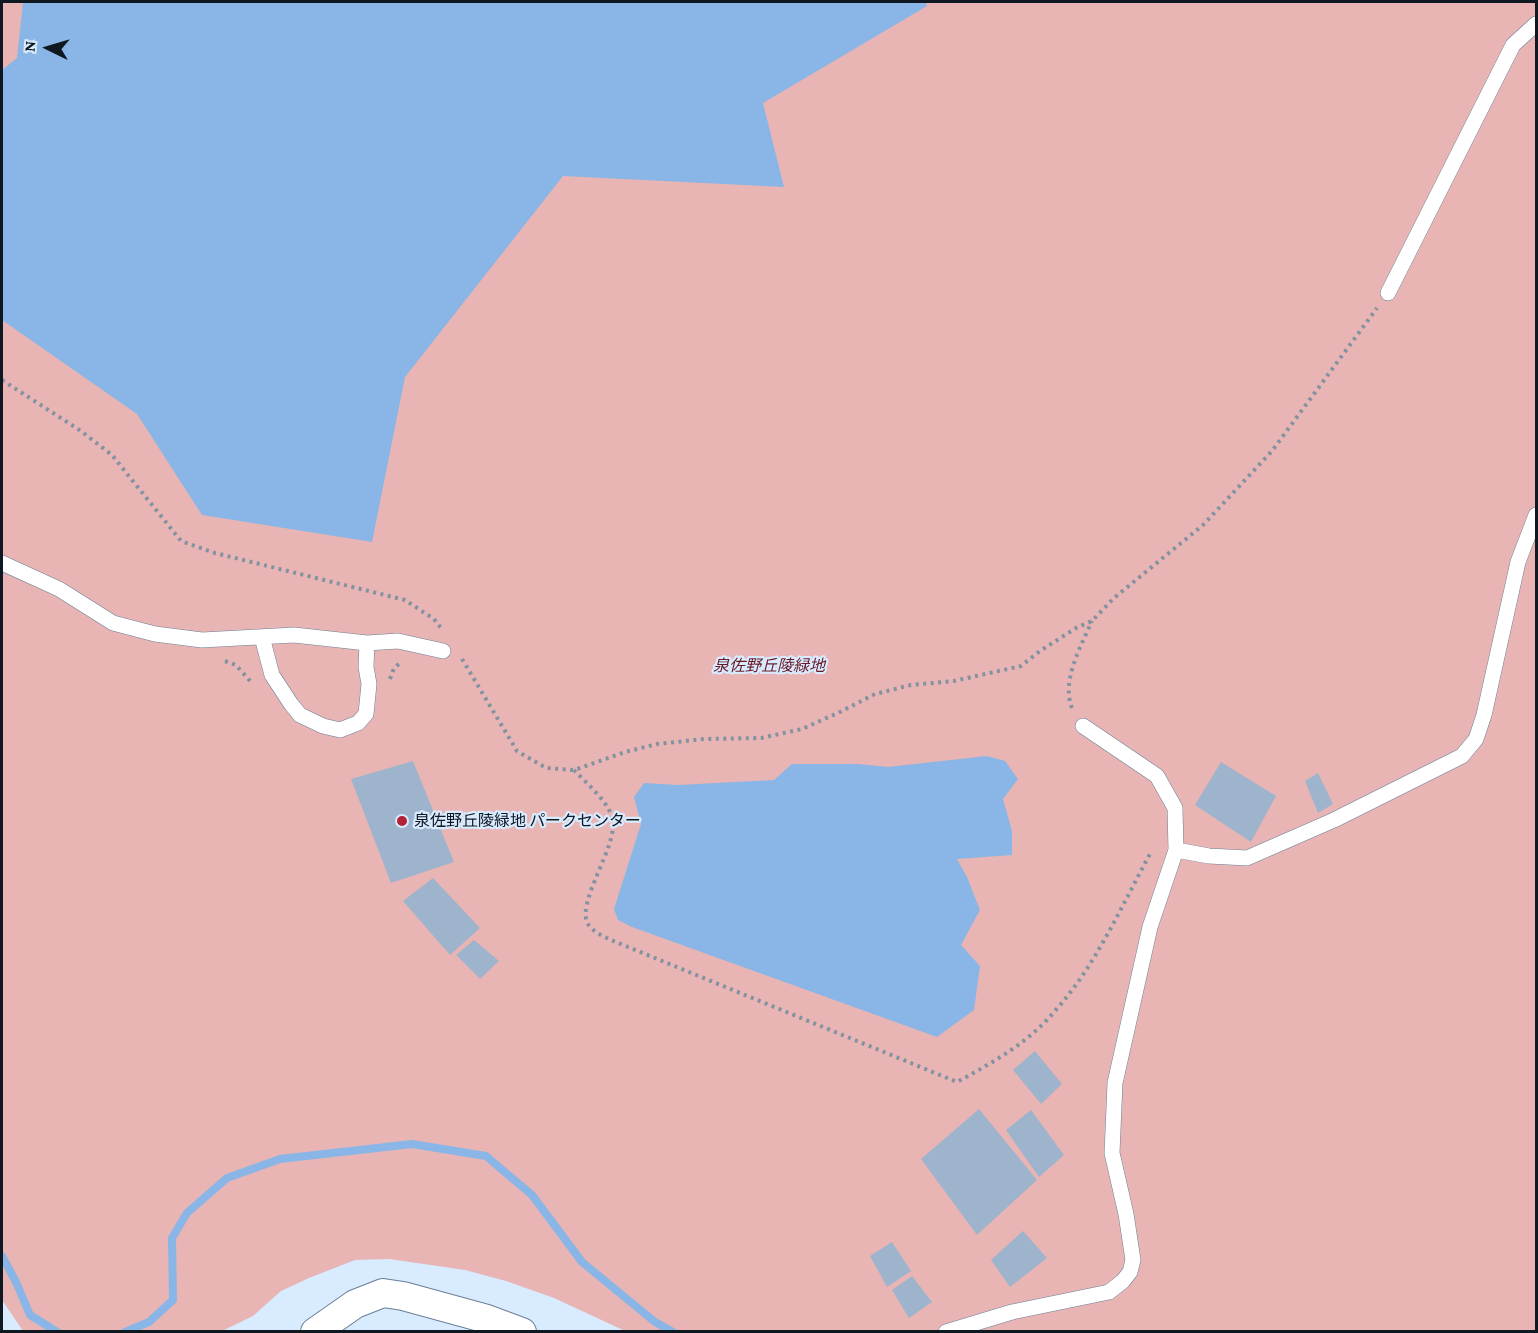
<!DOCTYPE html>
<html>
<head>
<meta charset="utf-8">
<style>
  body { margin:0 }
  #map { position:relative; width:1538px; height:1333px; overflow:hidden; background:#d8ebff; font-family:"Crimson Pro",serif }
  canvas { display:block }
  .frame { position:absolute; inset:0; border:3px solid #0f1720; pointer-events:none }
  .north { position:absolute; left:18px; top:18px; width:60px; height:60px; -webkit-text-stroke:4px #d8ebff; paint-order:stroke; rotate:275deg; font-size:16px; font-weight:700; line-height:24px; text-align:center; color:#0f1720 }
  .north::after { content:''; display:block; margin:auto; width:21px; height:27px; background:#0f1720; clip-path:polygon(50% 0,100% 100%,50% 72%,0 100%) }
</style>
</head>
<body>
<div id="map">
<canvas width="1538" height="1333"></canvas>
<div class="frame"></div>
<div class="north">N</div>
</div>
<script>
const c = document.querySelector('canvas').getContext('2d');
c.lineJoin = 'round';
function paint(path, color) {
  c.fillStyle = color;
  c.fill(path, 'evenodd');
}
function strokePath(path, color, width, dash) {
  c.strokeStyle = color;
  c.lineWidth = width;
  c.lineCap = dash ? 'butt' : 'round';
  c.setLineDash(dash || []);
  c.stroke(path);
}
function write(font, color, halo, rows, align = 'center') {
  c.font = font + ' "Crimson Pro","Noto Sans JP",serif';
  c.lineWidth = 4.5;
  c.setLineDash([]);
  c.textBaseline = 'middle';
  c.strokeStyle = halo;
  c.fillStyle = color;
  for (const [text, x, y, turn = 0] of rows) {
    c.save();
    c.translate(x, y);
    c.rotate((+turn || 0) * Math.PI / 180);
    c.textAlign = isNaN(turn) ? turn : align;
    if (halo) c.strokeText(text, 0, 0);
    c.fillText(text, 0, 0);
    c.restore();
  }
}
const green = new Path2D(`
  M2 2H1536V1331H625L554 1298 506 1281 465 1270 389 1259 355 1260 309 1278 281 1291 253 1316 222 1331H23L2 1300Z`);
const water = new Path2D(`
  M23 2H926L927 6 763 103 784 187 563 176 405 377 372 542 202 515 137 414 2 320V70L17 58Z
  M987 756 1005 761 1018 779 1003 799 1012 831V855L957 859 967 877 980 910 961 945 980 966 974 1010 937 1037 632 927 618 920 614 909 641 824 634 797 644 783 678 785 774 780 792 764H858L888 767Z`);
const stream = new Path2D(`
  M2 1256 16 1282 30 1315 57 1332
  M125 1332 149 1322 173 1300 172 1238 187 1213 227 1178 280 1159 412 1144 486 1156 532 1195 582 1262 655 1322 673 1332`);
const building = new Path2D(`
  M413 761 454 862 391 883 351 779Z
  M1221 762 1276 796 1251 842 1195 805Z
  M1318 773 1333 804 1318 813 1305 781Z
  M433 878 480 928 450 955 403 901Z
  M474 940 499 961 480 979 456 955Z
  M1035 1051 1062 1084 1041 1104 1013 1070Z
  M979 1109 1037 1180 977 1235 921 1159Z
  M1031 1110 1064 1155 1039 1177 1006 1130Z
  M1023 1231 1047 1258 1010 1287 991 1260Z
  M892 1242 911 1271 887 1287 870 1256Z
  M912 1276 932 1302 909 1318 892 1290Z`);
const path = new Path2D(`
  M2 380 81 431 112 455 181 541 215 553 405 600 434 619 441 628
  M462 659 517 751 546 768 574 770 625 752 657 744 704 739 761 738 802 729 840 712 875 694 911 685 954 681 1021 666 1040 651 1076 628 1092 621 1114 598 1203 525 1272 451 1377 308
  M225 661 236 665 251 682
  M390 679 394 668 400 663
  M1072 708C1061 681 1081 646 1092 621
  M574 770C586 783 606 799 612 817 621 842 575 902 588 924 593 932 603 936 611 940L957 1082C992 1063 1028 1043 1054 1012 1095 967 1121 907 1150 854`);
const lane = new Path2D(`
  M1388 293 1513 45 1536 24
  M2 563 59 589 113 623 155 634 202 640 294 635 367 643 366 667 369 684 366 714 358 723 340 730 323 726 300 715 291 704 272 675 262 637
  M367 643 398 641 443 651
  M1083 726 1157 776 1175 808 1176 850
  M946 1332 1012 1312 1109 1292 1123 1281 1130 1272 1133 1260 1126 1214 1112 1153 1115 1083 1150 927 1176 850 1209 856 1247 858 1334 820 1462 756 1476 739 1484 715 1518 562 1536 515`);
const street = new Path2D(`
  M315 1332 355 1304 383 1293 403 1296 487 1319 522 1332`);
const markers = [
  [402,821,6,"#b42238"]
];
const parkNames = [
  ["泉佐野丘陵緑地",769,666]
];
const poiNames = [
  ["泉佐野丘陵緑地 パークセンター",414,821]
];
paint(green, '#e8b5b4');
paint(water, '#89b6e6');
strokePath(stream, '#89b6e6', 8);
paint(building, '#9eb4cc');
strokePath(lane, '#6a7f96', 16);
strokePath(street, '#6a7f96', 30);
strokePath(path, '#8392a1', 4, [3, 4.5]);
strokePath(lane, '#fff', 15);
strokePath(street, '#fff', 28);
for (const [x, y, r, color] of markers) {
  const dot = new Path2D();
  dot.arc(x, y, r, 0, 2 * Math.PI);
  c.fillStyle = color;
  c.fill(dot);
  strokePath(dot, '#d8ebff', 2);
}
write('italic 16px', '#6a1822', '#d8ebff', parkNames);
write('16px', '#0f1720', '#d8ebff', poiNames, 'left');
</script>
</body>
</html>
